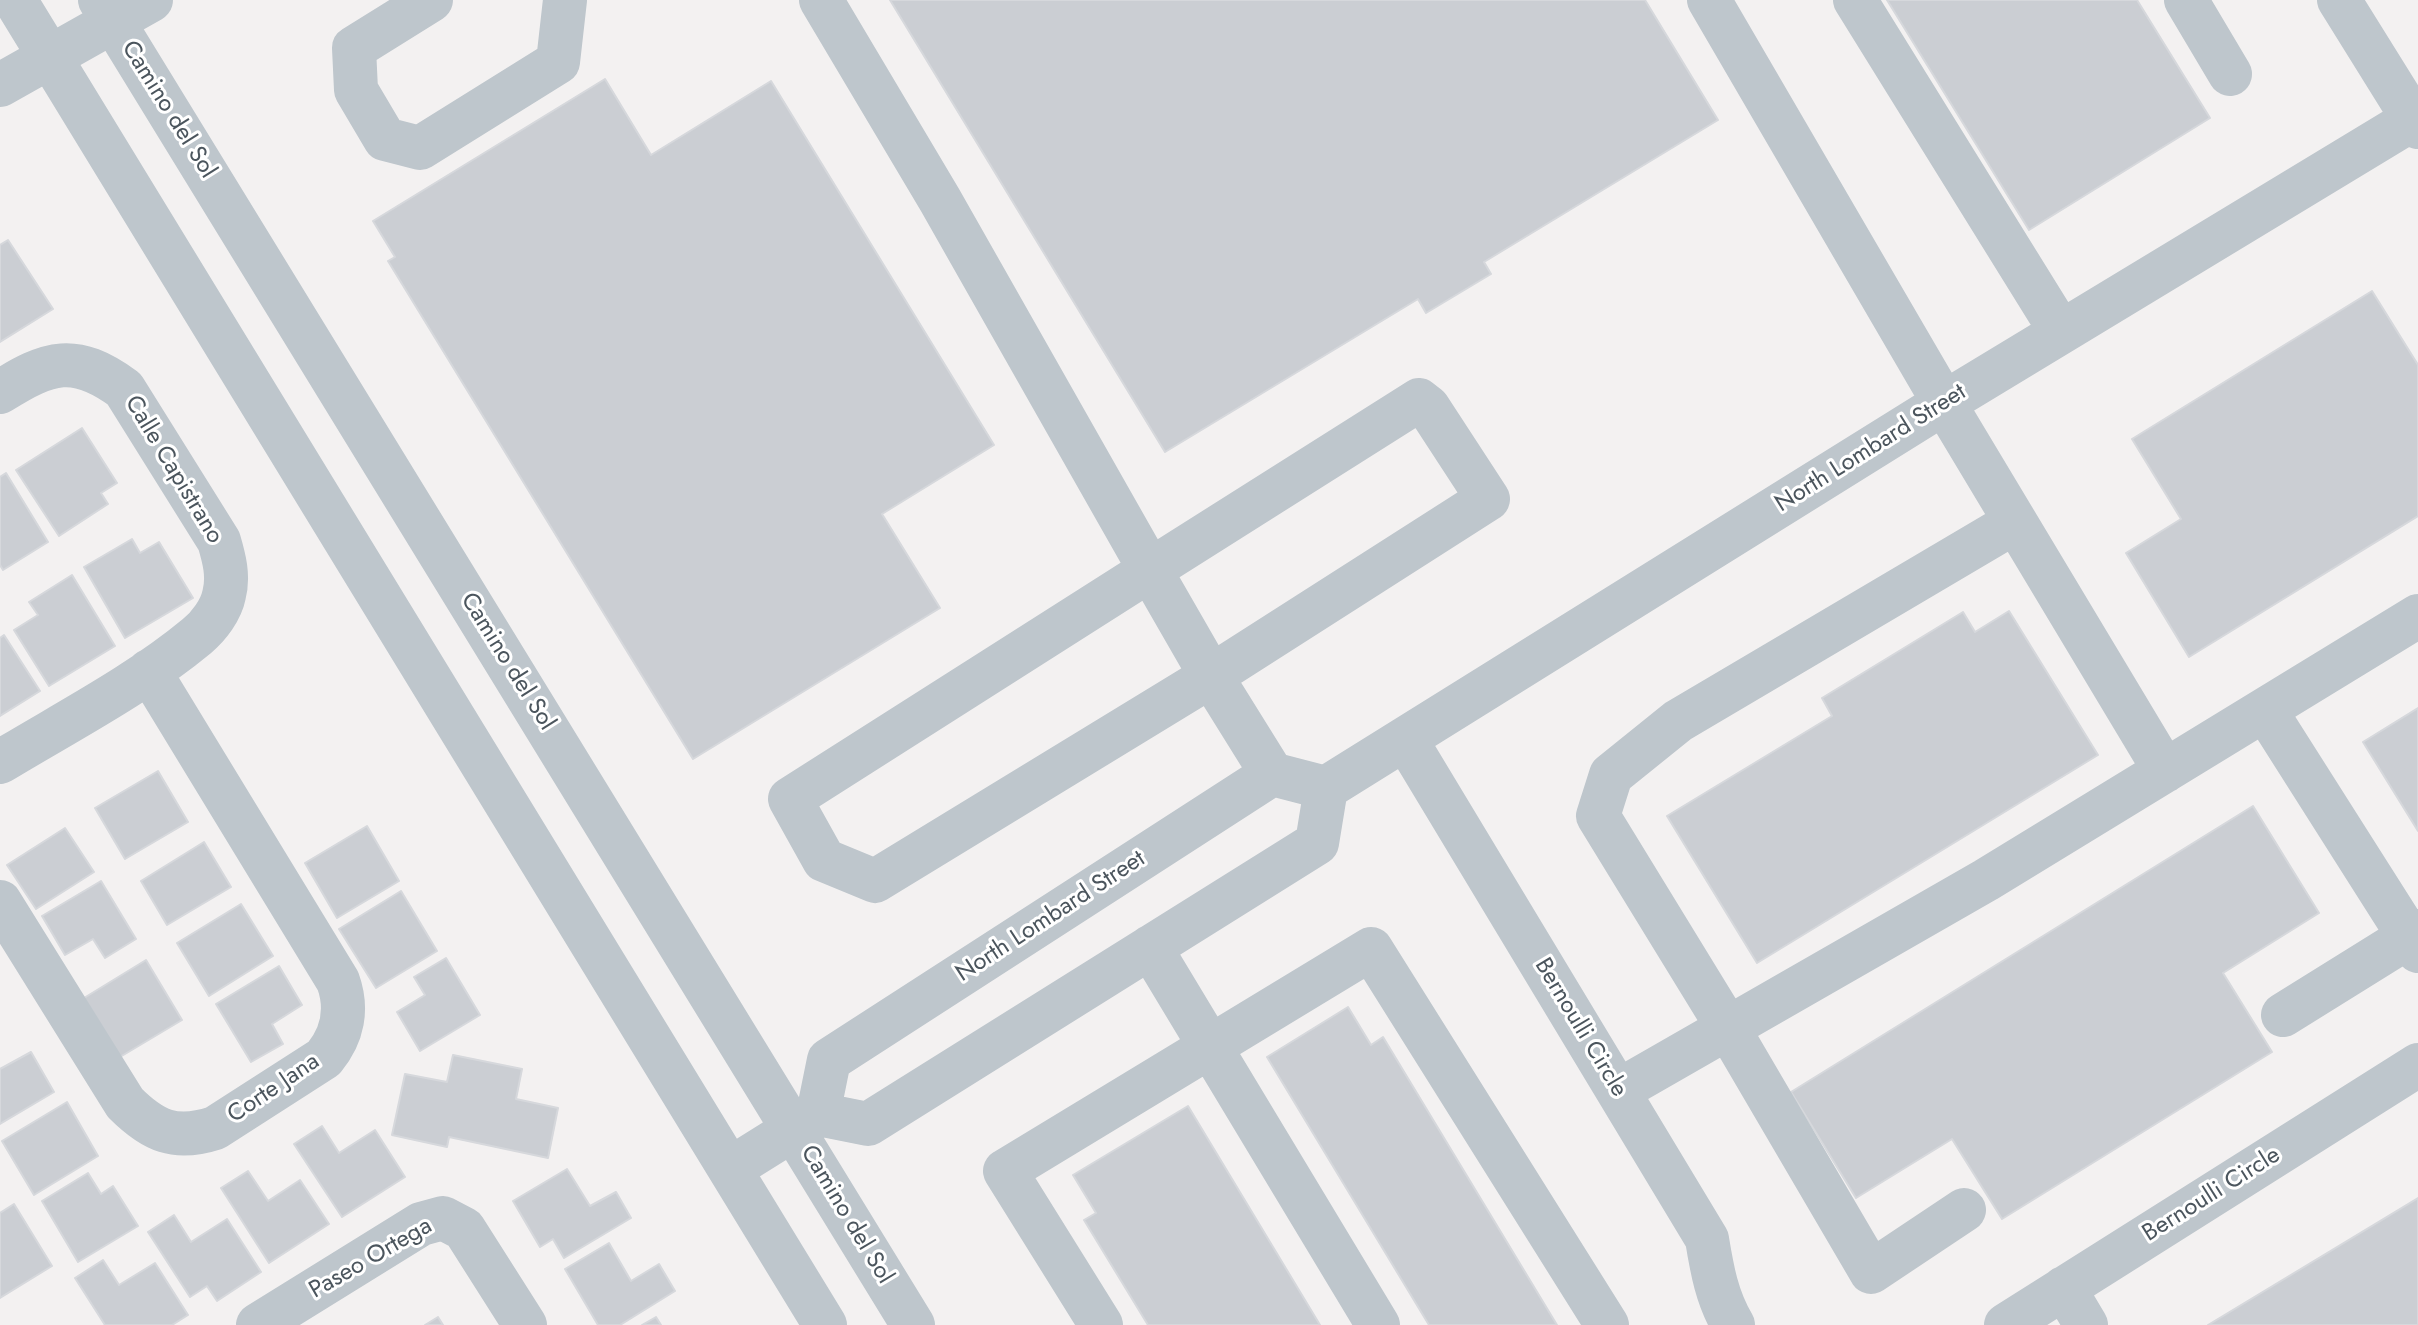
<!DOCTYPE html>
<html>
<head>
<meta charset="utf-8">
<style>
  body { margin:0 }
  canvas { display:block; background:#f3f1f1 }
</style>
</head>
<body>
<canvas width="2418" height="1325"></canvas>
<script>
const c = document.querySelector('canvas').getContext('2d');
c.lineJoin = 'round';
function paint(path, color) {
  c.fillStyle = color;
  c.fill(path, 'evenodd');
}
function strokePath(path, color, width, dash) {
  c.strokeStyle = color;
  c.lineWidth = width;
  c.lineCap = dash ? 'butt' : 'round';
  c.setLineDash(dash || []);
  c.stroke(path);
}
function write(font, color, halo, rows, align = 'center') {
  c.font = font + ' Jost,sans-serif';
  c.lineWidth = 6;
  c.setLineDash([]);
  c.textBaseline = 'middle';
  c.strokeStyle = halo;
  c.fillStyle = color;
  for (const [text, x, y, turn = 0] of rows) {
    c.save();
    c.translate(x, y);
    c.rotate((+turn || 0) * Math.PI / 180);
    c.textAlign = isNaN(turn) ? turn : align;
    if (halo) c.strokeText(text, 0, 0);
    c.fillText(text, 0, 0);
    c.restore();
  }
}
const building = new Path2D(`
  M890 0H1645L1718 120 1484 262 1491 274 1426 313 1418 299 1165 452Z
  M1887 0H2137L2210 118 2029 230Z
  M605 79 651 155 771 81 994 445 882 514 940 608 693 759 388 261 395 257 373 221Z
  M8 240 53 309 0 342V245Z
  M2372 291 2418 365V516L2189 657 2126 553 2181 519 2132 439Z
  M82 428 117 483 101 493 108 504 59 536 16 470Z
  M6 473 48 542 3 570 0 565V477Z
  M132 539 140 553 159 542 193 598 125 638 84 567Z
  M72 575 115 646 49 686 14 630 38 615 29 602Z
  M2009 611 2098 755 1757 963 1667 816 1832 716 1822 698 1963 612 1975 632Z
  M4 635 40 691 0 716V638Z
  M2418 708V831L2363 742Z
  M158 771 188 822 125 859 95 808Z
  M2253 806 2319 913 2223 973 2272 1052 2002 1219 1952 1139 1856 1198 1791 1092Z
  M367 826 399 881 337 918 305 863Z
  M65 828 94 872 36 909 7 865Z
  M204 842 231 887 167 925 141 881Z
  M101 881 136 939 105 958 93 939 65 955 42 916Z
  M401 891 437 951 376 988 339 929Z
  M241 904 273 956 209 996 177 943Z
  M446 958 480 1015 420 1051 397 1012 425 995 414 977Z
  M146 960 182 1020 120 1057 84 998Z
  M279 966 302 1005 272 1024 283 1044 251 1062 216 1004Z
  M1348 1007 1371 1045 1383 1037 1557 1325H1429L1267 1057Z
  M31 1052 54 1092 0 1124V1069Z
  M453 1055 522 1069 516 1099 558 1108 548 1158 449 1137 447 1147 392 1135 405 1074 447 1082Z
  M67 1102 98 1156 34 1195 2 1141Z
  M1188 1106 1320 1325H1148L1084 1220 1096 1213 1073 1175Z
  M322 1126 339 1153 375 1130 405 1177 342 1217 294 1144Z
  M567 1169 590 1206 616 1192 631 1218 564 1258 553 1239 540 1247 513 1201Z
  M248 1171 268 1201 300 1180 329 1224 269 1263 221 1188Z
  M88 1173 101 1194 113 1186 138 1226 78 1262 42 1201Z
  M2418 1198V1325H2208Z
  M14 1204 52 1266 0 1298V1213Z
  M174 1215 191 1242 227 1219 261 1272 217 1301 207 1286 190 1297 148 1232Z
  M609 1243 631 1281 659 1264 675 1291 620 1325H598L565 1269Z
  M103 1260 119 1285 155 1263 188 1315 172 1325H105L75 1278Z
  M438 1317 443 1325H425Z
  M656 1317 661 1325H642Z`);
const minor = new Path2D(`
  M15 0 825 1325
  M100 0 913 1325
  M431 0 354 48 356 90 385 139 420 148 558 62 565 0
  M821 0 940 200 1150 570 1419 400 1428 407 1488 499 1211 676 1272 774
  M1709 0 1944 403 2165 771
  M1855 0 2061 332
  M2186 0 2230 74
  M2339 0 2418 127
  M0 85 151 0
  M0 392C49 361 75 353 124 389L219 541C224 558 229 576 224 595 221 610 209 626 197 636 138 685 66 722 0 762
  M1150 570 1211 676 875 881 824 860 790 799Z
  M2265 710 2418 951
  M1406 740 1707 1239C1712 1270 1717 1298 1733 1325
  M0 902 125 1103C153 1131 175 1141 215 1128L324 1058C343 1035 348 1009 338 981L149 671
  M1150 947 1378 1325
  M2283 1015 2418 931
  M1618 1091 1986 880 2418 616
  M818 1114 829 1060 1272 774 1326 788 1944 403 2418 116
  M730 1169 818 1114 868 1124 1317 843 1326 788
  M1964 1210 1871 1272 1728 1028 1598 816 1611 775 1678 721 2015 522
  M2064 1288 2086 1325
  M258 1325 421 1224 443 1218 464 1229 525 1325
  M1101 1325 1005 1171 1371 949 1607 1325
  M2006 1325 2418 1065`);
const streetNames = [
  ["Camino del Sol",168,110,58],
  ["North Lombard Street",1871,449,-32],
  ["Calle Capistrano",173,470,59],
  ["Camino del Sol",507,662,58],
  ["North Lombard Street",1051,917,-33],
  ["Bernoulli Circle",1580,1028,59],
  ["Corte Jana",274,1089,-34],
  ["Bernoulli Circle",2212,1195,-32],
  ["Camino del Sol",846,1215,59],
  ["Paseo Ortega",371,1259,-30]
];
paint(building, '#cbced3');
strokePath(building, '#d6d8dc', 2);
strokePath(minor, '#bec6cc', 44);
write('24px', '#4b555d', '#fff', streetNames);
</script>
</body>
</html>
